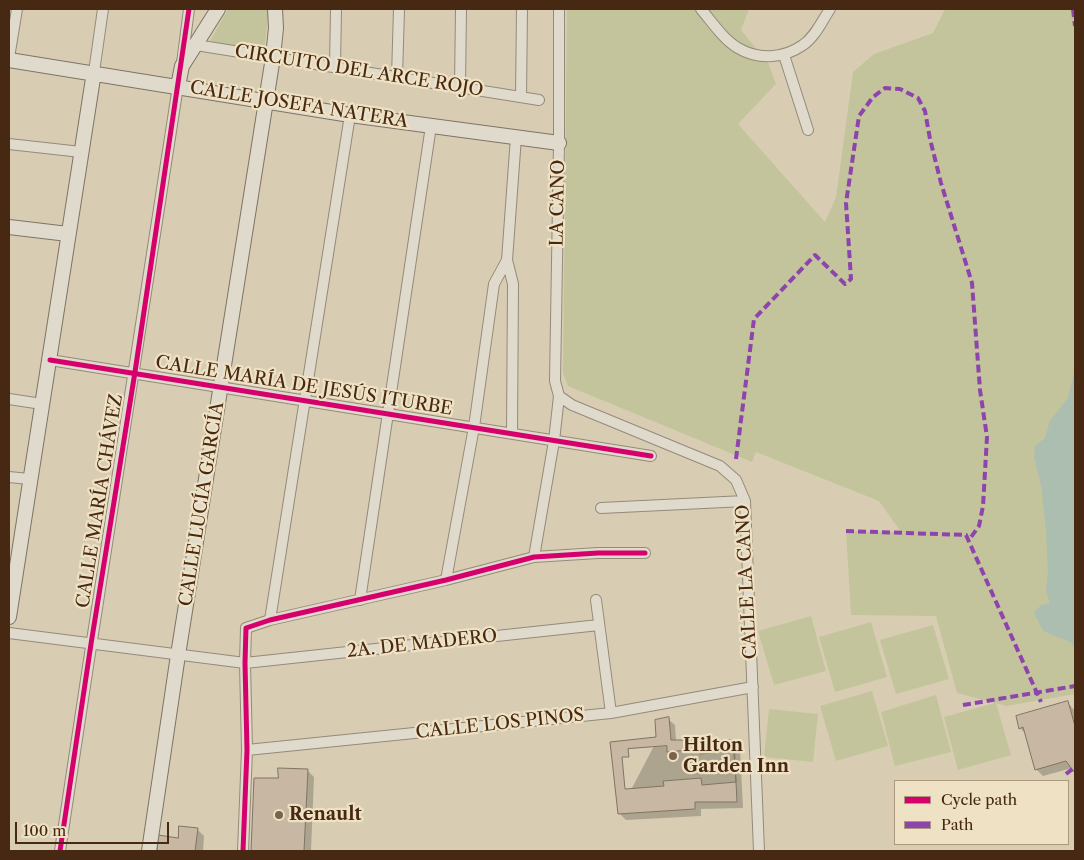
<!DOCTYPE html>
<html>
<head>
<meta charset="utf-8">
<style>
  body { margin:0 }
  #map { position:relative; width:1084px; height:860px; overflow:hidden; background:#d8cdb3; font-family:"Libre Caslon Text",serif }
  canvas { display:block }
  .frame { position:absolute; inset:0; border:10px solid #472813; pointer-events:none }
  .legend { position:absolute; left:894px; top:780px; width:175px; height:65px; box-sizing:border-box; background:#efe2c4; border:1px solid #ac987d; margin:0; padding:6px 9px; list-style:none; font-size:15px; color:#472813 }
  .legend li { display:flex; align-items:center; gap:10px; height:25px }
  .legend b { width:25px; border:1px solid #ac987d }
  .scale { position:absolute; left:15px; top:822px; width:154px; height:22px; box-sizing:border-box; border:2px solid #472813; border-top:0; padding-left:6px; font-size:15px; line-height:18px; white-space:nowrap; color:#472813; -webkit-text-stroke:4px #efe2c4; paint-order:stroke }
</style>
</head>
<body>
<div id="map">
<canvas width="1084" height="860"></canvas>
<div class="frame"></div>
<ul class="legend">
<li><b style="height:6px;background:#d6006c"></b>Cycle path</li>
<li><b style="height:6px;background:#8e44ad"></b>Path</li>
</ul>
<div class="scale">100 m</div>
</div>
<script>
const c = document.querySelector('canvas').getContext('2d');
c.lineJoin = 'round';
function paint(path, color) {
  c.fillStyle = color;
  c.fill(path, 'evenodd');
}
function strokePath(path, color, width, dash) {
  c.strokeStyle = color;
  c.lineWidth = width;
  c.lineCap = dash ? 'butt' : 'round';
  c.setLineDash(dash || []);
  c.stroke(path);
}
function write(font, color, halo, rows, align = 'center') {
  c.font = font + ' "Libre Caslon Text",serif';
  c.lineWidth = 4.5;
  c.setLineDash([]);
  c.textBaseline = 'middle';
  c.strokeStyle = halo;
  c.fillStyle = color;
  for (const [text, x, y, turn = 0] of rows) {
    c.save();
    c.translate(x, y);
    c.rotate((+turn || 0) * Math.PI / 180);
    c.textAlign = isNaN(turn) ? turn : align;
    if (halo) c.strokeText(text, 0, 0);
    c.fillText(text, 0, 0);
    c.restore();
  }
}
const green = new Path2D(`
  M228 9H269L264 52 210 41Z
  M567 9H749L741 30 768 63 776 84 738 124 825 222 836 197 853 72 874 54 933 33 945 9H1075V694L1006 706 996 703 1011 755 958 770 944 717 995 703 957 693 936 616 851 615 846 531 901 532 879 501 756 452 752 462 568 386 563 373Z
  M811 616 826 671 774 685 758 631Z
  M871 622 887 677 835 692 819 637Z
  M933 625 949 679 896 694 880 640Z
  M872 691 888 746 836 761 820 706Z
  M936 695 951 752 895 766 881 712Z
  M769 709 818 714 813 762 764 757Z`);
const water = new Path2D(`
  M1075 368V647L1070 642 1043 631 1034 613 1041 605 1050 603 1046 591 1048 571 1046 531 1041 485 1034 457 1035 446 1045 438 1050 421 1068 398Z`);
const shadow = new Path2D(`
  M1068 703 1075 711V771L1072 768 1043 776 1036 769 1026 734 1020 728Z
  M668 719 675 725 676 741H733L740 748 743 808 701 809V816L626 820 619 813Z
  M307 770 314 777 311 851H253L256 779 279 780Z
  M197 829 204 836 203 851H158L160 837 179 839Z`);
const building = new Path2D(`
  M1068 701 1075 726V773L1066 761 1035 770 1023 727 1019 729 1016 716Z
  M669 717 671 740H734L737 802H695V809L618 814 610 742 656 737 655 720Z
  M667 746V752L699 749 700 754 712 753 711 748 733 746 735 766H743V767L735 768 736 782 702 785 701 778 663 781 664 786 625 789 622 757H629L628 749Z
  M278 768 308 769 304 851H251L254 778H278Z
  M179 826 198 828 195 851H157L158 835 178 838Z`);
const street = new Path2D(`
  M701 9C712 22 723 39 738 48 758 60 783 59 803 45 815 37 822 21 830 9
  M196 45 539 100
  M784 55 808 130
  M9 58 17 9
  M182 63 189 9
  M335 67 336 9
  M94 72 103 9
  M397 77 399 9
  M460 87 461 9
  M521 97 522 9
  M9 144 81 152
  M50 360 651 456
  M559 396 572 405 720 466 736 480 745 501 759 851
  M9 399 42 404
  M512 433 513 284 507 260 516 137
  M9 477 29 479
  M601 508 745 501
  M534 557 554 441 559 396 555 381 559 143V9
  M446 580 474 427 494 284 507 260
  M360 600 431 126
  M596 600 611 713
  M270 620 350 115
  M9 633 245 663 599 625
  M247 750 611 713 753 687
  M60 851C98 596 139 342 178 86
  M243 851 247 750 245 663 246 628 270 620 446 580 534 557 598 553H645`);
const secondary = new Path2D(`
  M9 60 350 115 559 143
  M178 86 182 66 218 9
  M9 227 68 234
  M9 617 94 72
  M149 851 178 655 273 57 276 28 275 9`);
const quiet = new Path2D(`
  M1073 9 1075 26
  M736 459 754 319 815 255 845 284 851 279 846 203 859 116 873 97 885 88 900 89 918 98 925 111 930 139 941 183 972 283 980 390 987 437 983 506 979 526 969 540
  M846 531 966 535 1041 702
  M963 705 1075 686
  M1066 774 1075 767`);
const cycleway = new Path2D(`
  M50 360 651 456
  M60 851 91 644 135 372 189 9
  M243 851 247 750 245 663 246 628 270 620 446 580 534 557 598 553H645`);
const markers = [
  [673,756,5,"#7a624b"],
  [279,815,5,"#7a624b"]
];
const streetNames = [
  ["CIRCUITO DEL ARCE ROJO",359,71,9],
  ["CALLE JOSEFA NATERA",299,105,9],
  ["LA CANO",558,203,-89],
  ["CALLE MARÍA DE JESÚS ITURBE",304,386,9],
  ["CALLE MARÍA CHÁVEZ",100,501,-81],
  ["CALLE LUCÍA GARCÍA",202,504,-81],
  ["CALLE LA CANO",747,582,-93],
  ["2A. DE MADERO",422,644,-6],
  ["CALLE LOS PINOS",500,724,-6]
];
const poiNames = [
  ["Hilton",683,746],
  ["Garden Inn",683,767],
  ["Renault",289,815]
];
paint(green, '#c3c49b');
paint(water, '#abbeaf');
paint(shadow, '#0003');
paint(building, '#c7b7a3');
strokePath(building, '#7f7464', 1);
strokePath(street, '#948a79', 12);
strokePath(secondary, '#7f7464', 16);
strokePath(street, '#e0dacd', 10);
strokePath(secondary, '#e0dacd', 14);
strokePath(quiet, '#8e44ad', 4, [8, 4]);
strokePath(cycleway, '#d6006c', 5);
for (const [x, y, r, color] of markers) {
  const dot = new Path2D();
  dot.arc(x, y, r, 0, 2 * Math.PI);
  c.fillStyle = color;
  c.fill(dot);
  strokePath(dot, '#efe2c4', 2);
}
write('18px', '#472813', '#efe2c4', streetNames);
write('bold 18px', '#472813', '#efe2c4', poiNames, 'left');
</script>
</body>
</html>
